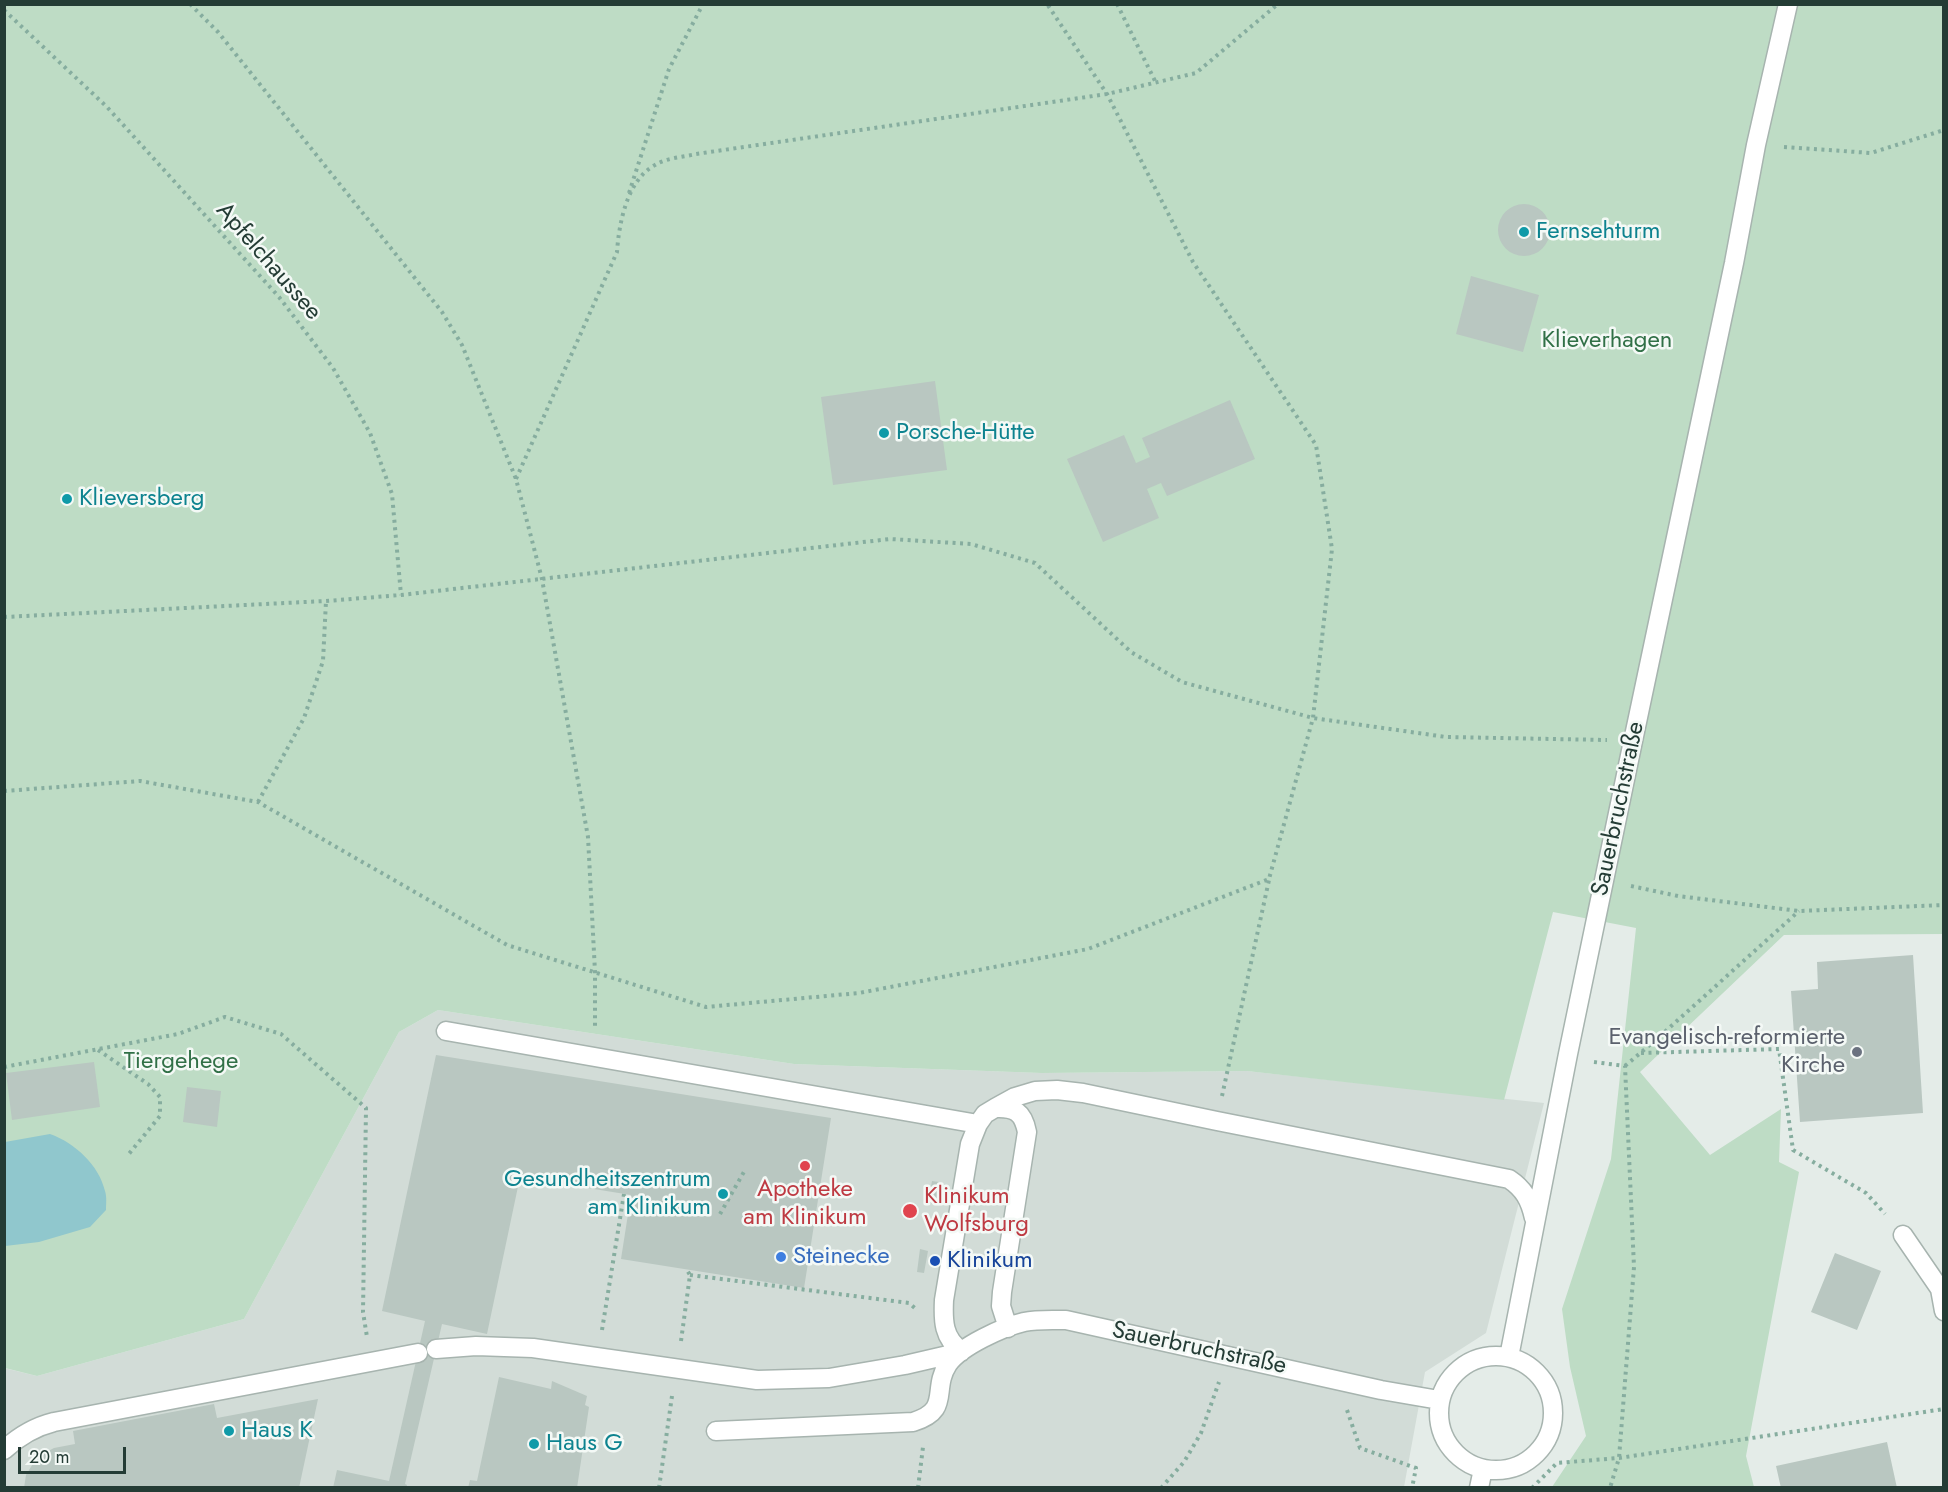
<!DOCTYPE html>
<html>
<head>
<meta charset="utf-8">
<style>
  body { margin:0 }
  #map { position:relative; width:1948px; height:1492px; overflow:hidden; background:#e4ece8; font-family:Jost,sans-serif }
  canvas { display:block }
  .frame { position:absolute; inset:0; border:6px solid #243c35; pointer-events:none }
  .scale { position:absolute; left:18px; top:1447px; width:108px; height:27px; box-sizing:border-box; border:3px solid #243c35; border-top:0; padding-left:8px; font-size:18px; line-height:21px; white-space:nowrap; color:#243c35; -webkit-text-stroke:4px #f4f9f6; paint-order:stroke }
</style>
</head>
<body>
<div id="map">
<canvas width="1948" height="1492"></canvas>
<div class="frame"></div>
<div class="scale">20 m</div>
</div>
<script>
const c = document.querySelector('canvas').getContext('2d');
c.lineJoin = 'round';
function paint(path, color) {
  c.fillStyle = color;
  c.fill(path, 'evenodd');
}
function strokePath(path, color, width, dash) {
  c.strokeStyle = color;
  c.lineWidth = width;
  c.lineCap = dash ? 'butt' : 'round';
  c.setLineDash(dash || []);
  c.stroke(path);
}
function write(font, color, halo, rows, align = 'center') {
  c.font = font + ' Jost,sans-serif';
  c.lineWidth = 5;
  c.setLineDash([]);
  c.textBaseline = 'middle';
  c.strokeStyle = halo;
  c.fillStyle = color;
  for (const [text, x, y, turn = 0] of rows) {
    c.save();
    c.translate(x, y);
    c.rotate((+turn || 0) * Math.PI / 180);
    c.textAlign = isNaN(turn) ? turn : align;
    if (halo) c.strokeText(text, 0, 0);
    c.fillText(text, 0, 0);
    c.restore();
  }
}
const built = new Path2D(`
  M438 1010 794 1064 1042 1073 1247 1071 1544 1103 1486 1333 1425 1372 1404 1487H5L4 1368 37 1376 244 1319 399 1032Z`);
const green = new Path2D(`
  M4 5H1943V934L1784 935 1640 1072 1710 1155 1781 1109 1779 1162 1799 1172 1746 1456 1754 1487H1552L1586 1436 1570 1367 1562 1309 1611 1159 1636 928 1553 912 1504 1100 1247 1071 1042 1073 794 1064 438 1010 399 1032 244 1319 37 1376 5 1368Z`);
const water = new Path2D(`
  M50 1134C75 1143 99 1165 105 1191 107 1197 106 1204 106 1210L90 1227 39 1242 5 1246V1142Z`);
const building = new Path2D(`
  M1498 230a26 26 0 1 1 52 0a26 26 0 1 1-52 0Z
  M1471 276 1539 295 1523 352 1456 334Z
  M935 381 947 470 833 485 821 397Z
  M1230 400 1255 459 1167 496 1161 483 1147 489 1159 518 1103 542 1067 459 1124 435 1136 463 1150 457 1142 438Z
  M1913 955 1923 1113 1800 1122 1791 991 1818 989 1817 962Z
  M436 1055 831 1118 804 1288 621 1259 631 1195 520 1177 487 1334 442 1324 405 1484 407 1485 406 1488H333L337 1470 389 1481 425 1321 382 1311Z
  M94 1062 100 1107 12 1120 6 1073Z
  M187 1087 221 1091 217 1127 183 1122Z
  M932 1181 939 1182 936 1204 928 1203Z
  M920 1249 928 1251 924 1273 917 1272Z
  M1835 1253 1881 1271 1857 1330 1811 1312Z
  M499 1377 551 1389 552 1381 587 1396 585 1405 589 1407 577 1488H468L470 1480 477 1481Z
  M318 1399 299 1488H24L26 1475 37 1457 54 1448 75 1444 73 1431 214 1404 217 1418Z
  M1887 1442 1897 1488H1781L1776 1466Z`);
const path = new Path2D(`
  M190 4 218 32 442 312 462 345 516 479 542 579 588 837 595 972V1030
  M1117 4 1156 83
  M4 10 107 107 279 297 333 368 370 433 392 494 401 595
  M1784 147 1871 153 1944 130
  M629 193 669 69 703 4
  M516 479 617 252C619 223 627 180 655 165 666 158 683 157 696 154L1107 94 1196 73 1278 4
  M4 617 326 601 401 595 890 539 971 544 1035 563 1131 652 1182 682 1313 718 1446 737 1607 740
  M4 791 140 781 258 802 507 945 706 1007 859 993 1088 949 1269 879 1313 718 1332 549 1316 445 1193 262 1107 94 1047 4
  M258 802 304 718 323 661 326 601
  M1631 886 1678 896 1799 911 1944 905
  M98 1050 148 1084 160 1097V1116L128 1155
  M1641 1053 1779 1049 1793 1150 1866 1193 1885 1214
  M1594 1062 1625 1066 1634 1267 1619 1458 1610 1488
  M1625 1066 1658 1038 1799 911
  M4 1067 178 1034 225 1017 281 1034 366 1108 363 1312 367 1337
  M1222 1096 1269 880
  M720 1214 745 1170
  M690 1275 909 1303 916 1309
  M602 1330 624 1194
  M681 1341 690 1275 687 1270
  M1347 1410 1360 1448 1416 1468 1412 1488
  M659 1488 672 1396
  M918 1488 923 1447
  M1161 1488 1184 1462 1201 1433 1219 1382
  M1532 1488 1557 1463 1619 1458 1944 1409`);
const minor = new Path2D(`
  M446 1031 978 1124
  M995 1108C1015 1107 1023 1112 1027 1132L1002 1292 1001 1306 1008 1328
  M1903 1235 1940 1289 1944 1311
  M436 1349 476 1346 533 1348 757 1380 829 1378 905 1365 961 1352
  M962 1351C943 1339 943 1320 944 1300L970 1144 978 1124 985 1114 995 1108 1015 1097 1035 1091 1057 1090 1083 1093 1217 1121 1509 1179C1524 1189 1530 1200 1534 1218
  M1439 1413a57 57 0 1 1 114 0a57 57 0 1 1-114 0Z
  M1509 1357 1568 1054 1633 741 1734 263 1756 145 1788 4
  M716 1431 913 1422C952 1410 931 1390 948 1364 961 1346 1003 1327 1024 1322 1038 1319 1052 1320 1066 1320L1381 1390 1439 1400
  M4 1450C19 1436 34 1427 54 1422L418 1353
  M1479 1488 1483 1469`);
const markers = [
  [1524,232,6,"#0f9aa8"],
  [884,433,6,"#0f9aa8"],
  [67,499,6,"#0f9aa8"],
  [1857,1052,6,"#6b7280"],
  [805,1166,6,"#e0444e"],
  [723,1194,6,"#0f9aa8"],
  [910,1211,8,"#e0444e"],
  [781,1257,6,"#3f7fe0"],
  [935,1261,6,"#1a4fb4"],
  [229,1431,6,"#0f9aa8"],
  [534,1444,6,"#0f9aa8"]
];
const cultureNames = [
  ["Fernsehturm",1536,232],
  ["Porsche-Hütte",896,433],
  ["Klieversberg",79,499],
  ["Gesundheitszentrum",711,1180,"right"],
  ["am Klinikum",711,1208,"right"],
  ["Haus K",241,1431],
  ["Haus G",546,1444]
];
const streetNames = [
  ["Apfelchaussee",268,262,49],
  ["Sauerbruchstraße",1619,809,-78],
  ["Sauerbruchstraße",1199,1349,12]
];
const parkNames = [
  ["Klieverhagen",1607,341],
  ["Tiergehege",181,1062]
];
const worshipNames = [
  ["Evangelisch-reformierte",1845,1038],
  ["Kirche",1845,1066]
];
const healthNames = [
  ["Apotheke",805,1190],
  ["am Klinikum",805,1218],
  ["Klinikum",924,1197,"left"],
  ["Wolfsburg",924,1225,"left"]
];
const shopNames = [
  ["Steinecke",793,1257]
];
const transitNames = [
  ["Klinikum",947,1261]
];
paint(built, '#d2dcd7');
paint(green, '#bedcc5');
paint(water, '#90c7cd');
paint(building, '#b9c7c1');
strokePath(minor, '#a7b4af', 21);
strokePath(path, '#86ad9f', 4, [3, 4.5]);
strokePath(minor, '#fff', 18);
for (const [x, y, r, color] of markers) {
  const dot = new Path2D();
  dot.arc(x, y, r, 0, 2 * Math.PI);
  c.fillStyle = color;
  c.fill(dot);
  strokePath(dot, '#f4f9f6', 2);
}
write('24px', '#0d838f', '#f4f9f6', cultureNames, 'left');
write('24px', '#243c35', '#f4f9f6', streetNames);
write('24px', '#317047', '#f4f9f6', parkNames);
write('24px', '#5b616d', '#f4f9f6', worshipNames, 'right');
write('24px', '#be3a42', '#f4f9f6', healthNames);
write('24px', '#366cbe', '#f4f9f6', shopNames, 'left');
write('24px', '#164399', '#f4f9f6', transitNames, 'left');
</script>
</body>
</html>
